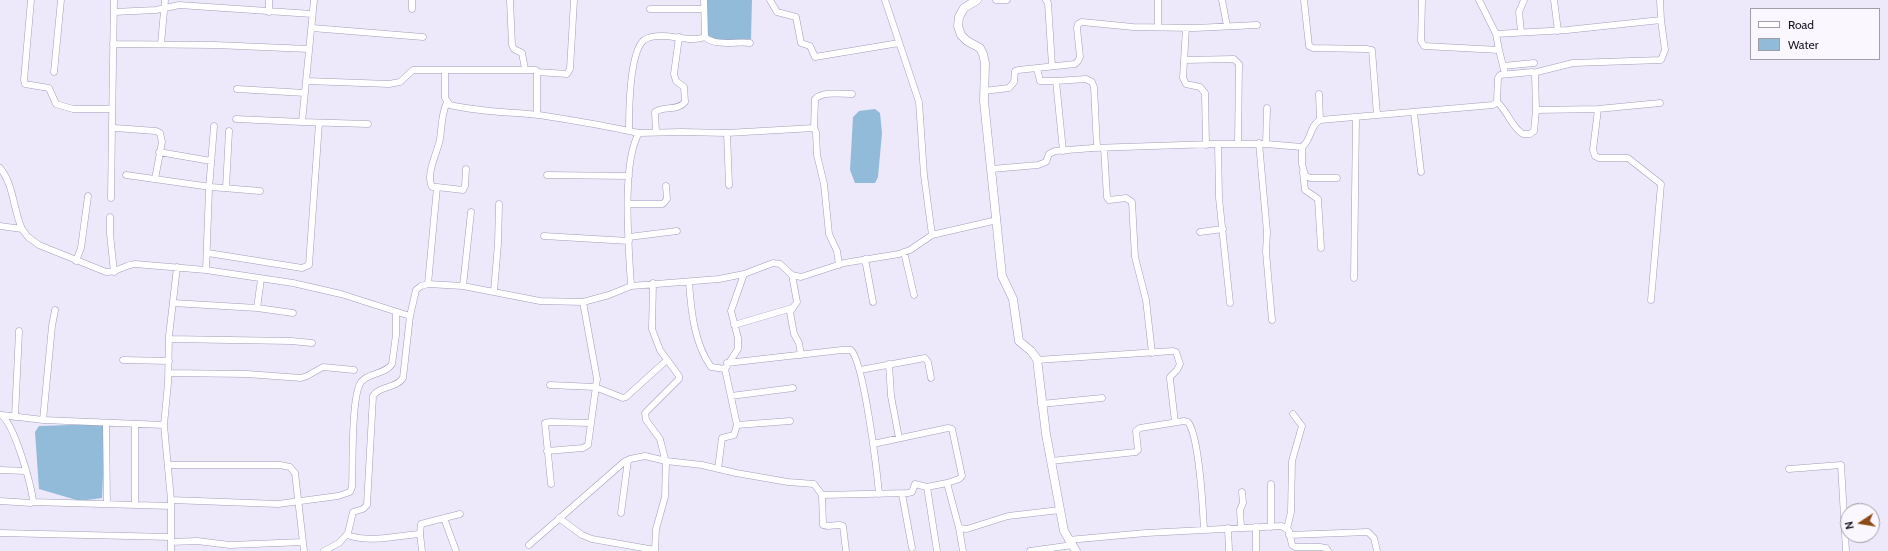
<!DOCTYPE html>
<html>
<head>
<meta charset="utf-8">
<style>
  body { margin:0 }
  #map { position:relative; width:1888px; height:551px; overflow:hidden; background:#ede9fb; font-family:Cabin,sans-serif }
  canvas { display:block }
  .legend { position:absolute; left:1750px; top:8px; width:130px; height:52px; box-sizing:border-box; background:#faf8fe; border:1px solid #a09ea6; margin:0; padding:5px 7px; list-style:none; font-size:12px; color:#191621 }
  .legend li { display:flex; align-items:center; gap:8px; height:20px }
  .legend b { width:20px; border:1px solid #a09ea6 }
  .north { position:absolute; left:1840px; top:503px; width:40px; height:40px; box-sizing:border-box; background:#faf8fe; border:1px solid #a09ea6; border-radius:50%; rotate:258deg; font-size:11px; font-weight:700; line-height:16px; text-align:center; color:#191621 }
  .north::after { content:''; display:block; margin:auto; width:14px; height:18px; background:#8b4a14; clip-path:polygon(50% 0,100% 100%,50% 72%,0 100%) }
</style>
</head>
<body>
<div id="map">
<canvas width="1888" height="551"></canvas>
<ul class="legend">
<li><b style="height:5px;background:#fff"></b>Road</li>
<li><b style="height:11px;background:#91bbd9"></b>Water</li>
</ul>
<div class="north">N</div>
</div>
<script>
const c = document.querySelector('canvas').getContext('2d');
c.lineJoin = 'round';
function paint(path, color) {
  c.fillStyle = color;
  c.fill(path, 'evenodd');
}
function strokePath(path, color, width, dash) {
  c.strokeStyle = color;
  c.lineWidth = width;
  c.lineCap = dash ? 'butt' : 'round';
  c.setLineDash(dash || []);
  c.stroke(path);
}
const water = new Path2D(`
  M706 0H752L751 39 720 43 708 37Z
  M875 109 880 113 882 133 878 177 875 183H855L850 170 853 117 859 111Z
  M102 424 105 430 102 498 80 501 39 489 35 432 39 426Z`);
const minor = new Path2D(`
  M31 0 24 80 25 84 49 88 56 104 73 109H112
  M114 0 112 126 115 128 156 131 160 133 162 142 155 179
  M314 0 302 122 368 124
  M510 0 512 45 514 49 522 53 525 69
  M770 0 777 12 796 17 801 43 810 46 815 57 899 43
  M885 0 919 102 924 175 932 235
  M996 0H1007
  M1046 0 1048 3 1052 66
  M1222 0 1227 26
  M1304 0 1309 46 1313 48 1366 49 1372 50 1377 115
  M1422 0 1421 41 1424 46 1499 50 1505 74
  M1479 0 1496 34
  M1554 0 1558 31
  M412 9V0
  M650 9H704
  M114 12 156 10 179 5 312 14
  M269 12V0
  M1158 26V0
  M312 28 423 37
  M1186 28 1183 78 1186 84 1200 87 1205 93 1206 145
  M1521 32 1519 12 1524 0
  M705 37C716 47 737 41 750 43
  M113 44 215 45 309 49
  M161 44 165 0
  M1499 50 1496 34 1567 30 1661 20 1660 0
  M1184 60 1234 59 1239 64 1238 144
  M1503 66 1534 63
  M1037 68 1040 81H1056
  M54 72 61 0
  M537 72 567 74 570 69 574 0
  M1533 73 1573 63 1661 60 1665 50 1661 20
  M307 81 389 84 400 82 413 70H445
  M237 89 305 93
  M984 91 1009 88 1014 82 1015 71 1018 70 1075 64 1078 61 1080 57 1077 28 1078 24 1082 22 1133 27 1195 28 1257 25
  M1319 94 1320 120
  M1497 102C1508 111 1511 127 1523 134H1530L1534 131 1536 110
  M1598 109 1593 150 1595 156 1599 158H1628L1661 184 1651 300
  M1414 113 1421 172
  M537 115V72L536 70H445V98L450 105C479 112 509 112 539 115 572 120 606 126 639 133
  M236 119 302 122
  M814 128 815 99C823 91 841 94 852 94
  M629 131C629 112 629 53 644 40 648 37 656 36 662 36 675 36 693 42 705 37L704 0
  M656 132 655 112C664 106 678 111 685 102L684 87 676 81 674 74 679 37
  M727 133 729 185
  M1259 143 1267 232 1266 252 1272 320
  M1218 144 1219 198 1230 303
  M1266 144 1267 108
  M1302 147V164L1305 175 1310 178H1337
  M1104 148 1107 197 1109 200 1126 198 1132 202 1135 257 1146 300 1152 353
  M1063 151 1056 81 1086 79 1092 82 1094 87 1097 148
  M159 152 211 161
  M0 168C14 185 13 209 22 229L0 226
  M992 169 1038 165 1046 162 1049 154 1055 151 1093 148 1213 144H1266L1302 147C1312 140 1309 126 1320 120L1493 105 1497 102 1498 78 1500 75 1532 72 1535 74 1536 110 1598 109 1660 103
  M1303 172 1305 190 1318 199 1321 248
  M126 175 211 187 260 191
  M547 175 629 176
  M437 187H432C425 175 438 151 440 139 442 126 441 115 447 102
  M226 188 229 131
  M111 198 112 126
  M628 204H663L667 199 666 186
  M110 217V234L114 272
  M22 229 28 237 39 245 106 272C116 273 124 265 135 264L206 270 293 283 341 294 410 316 416 290 421 286 428 284 463 286 540 301 583 302 609 295 631 286 719 279 744 274 773 263 780 264 792 275 801 277 844 263 899 254 910 250 932 235 997 220
  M1200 232 1223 229
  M544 236 629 241
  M629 237 677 231
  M904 252 914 295
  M208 253 302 268 309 265 319 123
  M865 259 873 302
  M76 261 81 248 88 196
  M206 270 209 189 214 126
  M792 275 797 302 790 312 794 334 799 343 801 355
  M1354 278 1356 117
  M689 282C691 310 694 343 711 367L725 369
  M653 283 652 329 660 350 679 376V379L645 413 646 420 660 439 666 463 665 497 656 529 655 551
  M428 284 437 187 463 190 465 186 466 169
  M463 286 471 212
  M631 286C629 249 621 163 639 133L682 132 727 133 814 128 816 132 817 155 824 184 829 234 837 251 839 265
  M494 291 498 244 499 204
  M173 303 257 308 293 313
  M257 308 261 279
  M734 325 792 308
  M169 339 291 341 312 343
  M123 360 169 361
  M1037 360 1173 351 1176 352 1180 364 1177 370 1170 377V379L1175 422
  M727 363 842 350H851C864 363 877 471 879 494
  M889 364 891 396 899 438
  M860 370 925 358 928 362 931 378
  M169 373 247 374 301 378 307 376 323 367 354 370
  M550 385 595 387 623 398 626 397 667 360
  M731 396 793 388
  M1041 404 1102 398
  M2 415 43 420 164 425 168 383 169 336 177 267
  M15 417 19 331
  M43 420 52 326 55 310
  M106 423 107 504
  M164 425 171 500V551
  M737 425 790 421
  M873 444 948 428 952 429 962 476 959 479 947 483 959 528 967 529 1008 516 1060 510
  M547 451 583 448 588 445 597 379 583 302
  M1051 461 1136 452 1138 450 1136 431 1140 428 1184 421 1188 422C1199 436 1203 509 1204 530
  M169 465H280L290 467 295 473 304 551
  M718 469 722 438 734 435 737 425 725 369 738 349V338L731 311 744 274
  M1789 469 1841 465 1846 551
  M0 470 26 471
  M551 484 545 423 550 422 590 423
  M1271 484V527
  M927 487 937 551
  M902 494 912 548
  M822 495 823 525C830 528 837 523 843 526L846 551
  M171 500 278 504 338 496 350 492 352 487C353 467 351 396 361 382 369 372 385 375 392 364L396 335V312
  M0 501 31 503 33 501C31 484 14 423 1 415
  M32 502 171 506
  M135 505V424
  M621 513 628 460
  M444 518 456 551
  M559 518 582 535 592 539 655 550
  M959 528 963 551
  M1228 528 1229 551
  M1241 528 1240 510 1243 503 1242 492
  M1287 529 1291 512 1292 461 1302 426 1293 414
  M0 533 171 537
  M420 534 422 551
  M347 535C370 543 396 536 420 534L421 524 460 514
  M1289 535 1368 532 1374 538 1377 551
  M1068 540 1146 533 1282 526 1289 531 1292 545 1295 547H1320L1326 548 1328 551
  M171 542 197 541 230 545 303 542
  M529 545 624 462 630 459 645 456 666 461 702 465 736 473 788 482 814 484 822 495 908 493 912 492 915 484 927 487 947 483
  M324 551 339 543 348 533 353 512 363 509 367 505 373 396C380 385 396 389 403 378L410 316
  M1030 551 1073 545
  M1256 551V527`);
const tertiary = new Path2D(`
  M977 0 964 8 959 17 958 26 961 35 967 41 980 48 983 54 985 63 984 101 1002 276 1013 299 1019 341 1031 351 1037 359 1046 434 1064 531 1076 551`);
paint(water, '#91bbd9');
strokePath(minor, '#a29cb8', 7);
strokePath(tertiary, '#a29cb8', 9);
strokePath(minor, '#fff', 6);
strokePath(tertiary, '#fff', 8);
</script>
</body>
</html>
